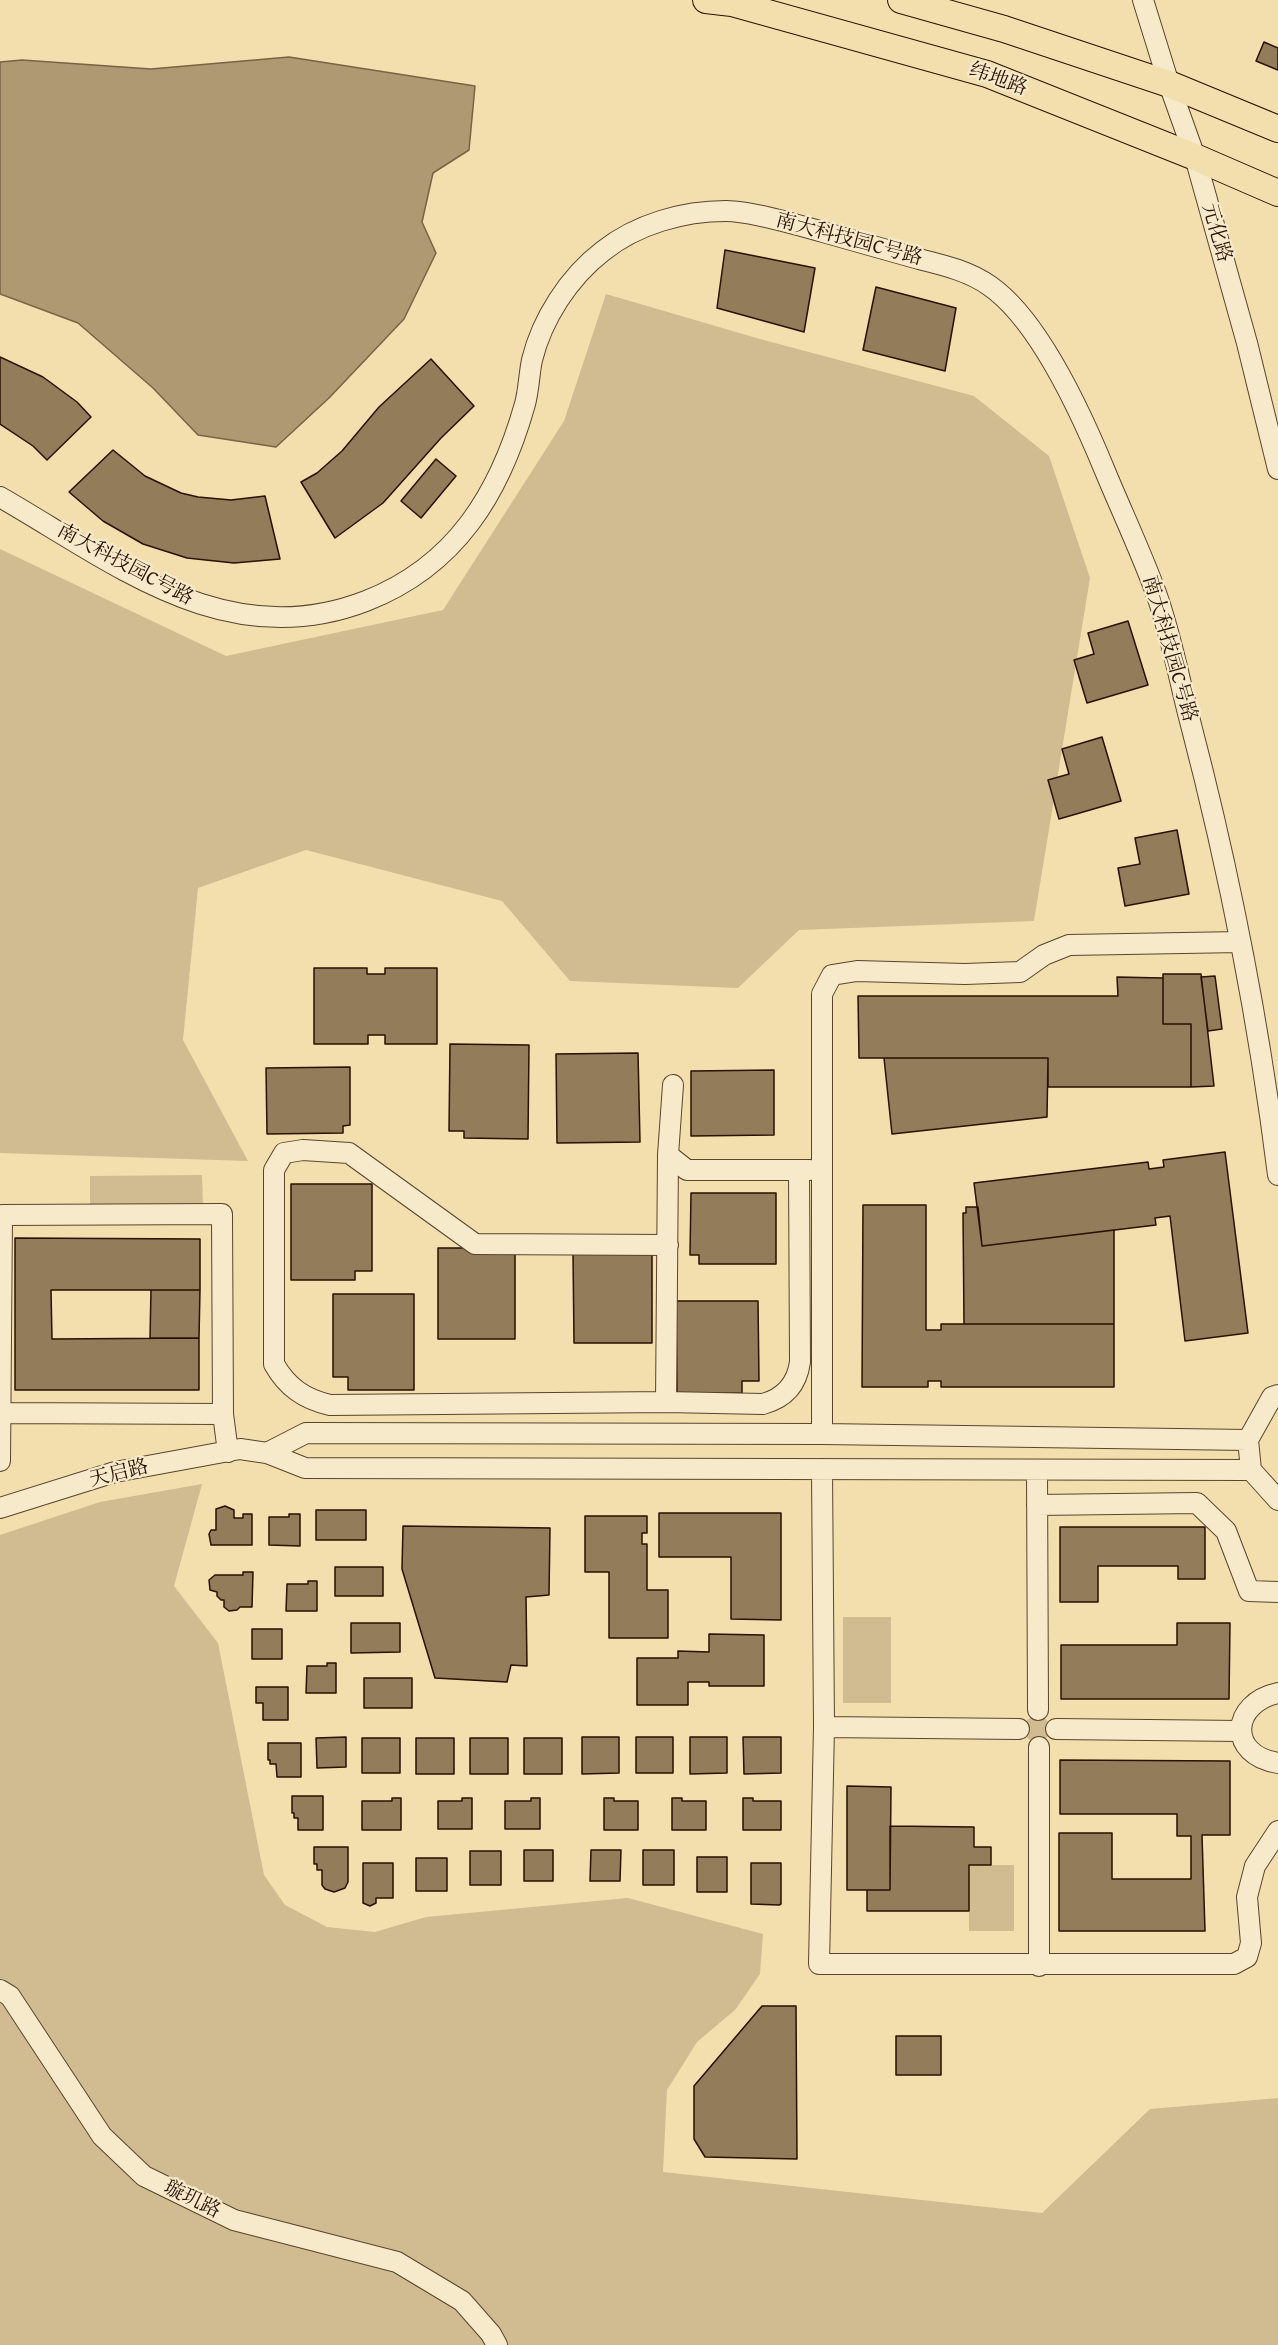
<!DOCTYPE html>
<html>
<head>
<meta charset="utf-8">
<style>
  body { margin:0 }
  canvas { display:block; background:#f2dfad }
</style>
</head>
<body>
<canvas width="1278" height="2345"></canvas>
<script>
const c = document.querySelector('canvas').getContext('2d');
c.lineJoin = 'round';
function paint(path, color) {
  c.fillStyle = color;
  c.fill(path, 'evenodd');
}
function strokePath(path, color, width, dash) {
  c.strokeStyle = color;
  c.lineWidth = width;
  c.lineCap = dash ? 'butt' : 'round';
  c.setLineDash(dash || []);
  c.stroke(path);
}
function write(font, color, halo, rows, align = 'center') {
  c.font = font + ' "Gentium Book Plus","Noto Serif SC",serif';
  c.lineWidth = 4.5;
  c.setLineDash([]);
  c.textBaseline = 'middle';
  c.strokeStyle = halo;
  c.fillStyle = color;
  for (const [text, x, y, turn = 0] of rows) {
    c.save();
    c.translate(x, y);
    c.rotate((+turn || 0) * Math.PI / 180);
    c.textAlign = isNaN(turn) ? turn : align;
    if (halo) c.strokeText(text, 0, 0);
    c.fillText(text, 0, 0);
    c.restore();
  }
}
const green = new Path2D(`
  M606 294 760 339 974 396 1049 456 1090 578 1034 921 799 930 738 988 570 981 502 901 306 850 198 888 183 1040 248 1161 0 1153V549L226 656 443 610 564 421Z
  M202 1175 203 1207 90 1208V1176Z
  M202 1484 174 1586 218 1643 264 1875 285 1905 327 1927 375 1932 426 1917 628 1898 763 1934 760 1974 735 2010 697 2042 667 2090 663 2172 1042 2213 1150 2109 1278 2098V2345H0V1535L100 1502Z
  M843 1617H891V1703H843Z
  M1024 1729a13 13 0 1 1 26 0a13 13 0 1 1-26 0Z
  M969 1865H1014V1931H969Z`);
const water = new Path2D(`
  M289 57 475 86 469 150 433 173 422 222 436 253 404 319 329 398 276 447 198 435 153 388 78 323 0 294V62L22 60 151 69Z`);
const building = new Path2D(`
  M1264 42 1278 48V70L1256 61Z
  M725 250 815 268 804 332 717 308Z
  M876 287 956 308 945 371 863 350Z
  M0 357 43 377 77 402 91 417 47 460 33 446 0 424Z
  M431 359 474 406 441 438 383 503 335 538 301 482 317 473 342 451 379 407Z
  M113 450 145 476 181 493 198 497 231 500 265 496 280 559 234 563 187 558 143 544 103 521 69 492Z
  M436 459 456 476 421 518 401 501Z
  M1128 621 1148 685 1087 703 1074 660 1094 654 1088 633Z
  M1102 737 1121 801 1059 819 1048 780 1069 774 1062 749Z
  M1177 830 1189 894 1125 906 1118 868 1140 864 1135 838Z
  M314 968H367V974H385V968H437V1044H385V1035H368V1044H314Z
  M1163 974H1201L1214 1086 1191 1087V1024H1163Z
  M1215 976 1222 1029 1208 1031 1201 977Z
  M1117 977 1163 978V1024H1191V1087H1048V1058H859L858 996H1118Z
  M450 1044 529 1045 528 1139 464 1138V1131H449Z
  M638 1053 640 1142 557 1143 556 1054Z
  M884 1058H1048L1047 1117 892 1134Z
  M350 1067V1125L343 1126V1133L267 1134 266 1068Z
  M774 1070V1135L691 1136V1071Z
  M1225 1152 1248 1333 1185 1341 1170 1216 1155 1218 1156 1225 982 1246 974 1183 1148 1162 1149 1169 1164 1167 1163 1160Z
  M291 1184H372V1271H355V1280H291Z
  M691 1193H776V1264H699V1255H690Z
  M863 1205H926V1330H941V1324H1114V1387H941V1381H928V1387H862Z
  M966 1207H978L982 1246 1114 1230V1324H964L963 1213H966Z
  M15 1238 200 1239V1290H51L52 1339 199 1338V1390H15Z
  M438 1248H515V1339H438Z
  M573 1253H652V1343H574Z
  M151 1290H200L199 1338H150Z
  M333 1294H414V1390H348V1377H333Z
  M676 1301H758L759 1381H742V1393L677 1394Z
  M225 1506 234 1510V1518H243V1514H252V1545H211L209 1534 211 1530H216V1509Z
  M316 1510H366V1540H316Z
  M659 1513H781V1620L731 1619V1557H659Z
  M289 1514H300V1546L269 1545V1517H289Z
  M585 1516H647V1533H642V1544H647V1590H668V1638H609V1572H585Z
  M403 1526 550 1528 549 1595 526 1597 527 1666 511 1665 507 1682 435 1678 402 1569Z
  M1060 1527H1205V1579H1178V1566H1098V1602H1060Z
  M335 1567H383V1596H335Z
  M243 1572H253L252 1607H240L237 1610 229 1611 224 1607V1600H221L217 1596V1592L210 1590 209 1580 215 1575H243Z
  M308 1581H317V1611H286L287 1584H308Z
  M351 1623H400V1652L351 1653Z
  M1177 1623H1230L1229 1699H1061V1645H1177Z
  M252 1629H282V1659H252Z
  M709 1634 764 1635V1686H709V1682H688V1705H637V1658H678V1651L709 1652Z
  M327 1663H336V1693H306L307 1666H327Z
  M364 1678H412V1708H364Z
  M256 1687H288V1720H263V1703H256Z
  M346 1737V1767L317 1768 316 1738Z
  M582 1737H619V1773L582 1774Z
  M636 1737H673V1773H636Z
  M690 1737H727V1773L690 1774Z
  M743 1737H781V1773L744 1774Z
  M362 1738H400V1773H362Z
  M416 1738H454V1774H416Z
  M470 1738H508V1774H470Z
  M524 1738H562V1774H524Z
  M268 1743H301V1777H277L276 1764H270V1760H268Z
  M1060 1760 1230 1761V1835H1202L1205 1931H1059V1833H1112V1879H1191V1836H1177V1814H1060Z
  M847 1786 891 1787 890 1890H847Z
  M292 1796H323V1830H298V1818H294V1813H292Z
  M392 1798H401V1830H362V1801H392Z
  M462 1798H472V1829H438V1801H462Z
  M531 1798H540V1829H505V1801H531Z
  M604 1798H614V1801H638V1830H604Z
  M672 1798H682V1801H706V1830H672Z
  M743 1798H753V1801H781V1830H743Z
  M890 1826 974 1827V1847H991V1865H969V1911H867V1890H890Z
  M314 1847H348V1882L345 1888 334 1892 325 1889 322 1885V1870H317V1864H314Z
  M524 1850H553V1881H524Z
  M591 1850H621L620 1881H590Z
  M643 1850H674V1885H643Z
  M470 1851H501V1885H470Z
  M697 1857H727V1892H697Z
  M416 1858H447V1891H416Z
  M363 1863H393V1898H376V1903L370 1906 363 1903Z
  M751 1863H781V1904L779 1905 751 1904Z
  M762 2006H796L797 2159 705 2157 694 2139V2086Z
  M896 2036H941V2075H896Z`);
const minor = new Path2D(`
  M1143 0 1169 84 1195 157 1247 343 1278 469
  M0 497C115 563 226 655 366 601 456 566 500 493 525 404 529 389 529 374 532 360 542 319 569 277 603 251 637 224 683 211 726 211 751 211 798 225 823 232 855 241 887 250 919 259 943 265 969 271 990 286 1040 321 1082 415 1105 471 1122 512 1141 552 1156 593 1171 634 1179 679 1190 721 1229 870 1259 1022 1278 1175
  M673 1085 668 1155 687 1170H810
  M668 1155 666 1402 763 1404C785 1398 797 1384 800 1362L799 1170
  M1278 1395 1272 1397 1248 1440 1251 1470 1278 1500
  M666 1402 330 1405C304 1399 287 1387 274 1364V1170L284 1153 303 1150 349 1153 475 1244 668 1245
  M1 1413 223 1414
  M822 1434V994L832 975 857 971 965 974 1020 972 1044 955 1069 945 1240 942
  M267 1453 306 1433 822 1434 1248 1440
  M0 1461 2 1215 222 1214 223 1414 228 1452
  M822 1469 824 1727 819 1964H1234L1247 1957 1251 1943 1247 1897 1255 1866 1278 1831
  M1037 1470 1038 1710
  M1037 1505 1197 1503 1226 1531 1249 1591 1278 1592
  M0 1508 115 1472 240 1449 267 1453 305 1468 1251 1470
  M1278 1693C1231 1703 1227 1755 1278 1763
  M824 1727 1019 1729
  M1056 1729 1240 1731
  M1039 1966V1747
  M0 1990 10 1996 102 2136 144 2176 234 2220 397 2262 462 2301 491 2334 497 2345`);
const major = new Path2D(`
  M706 0 732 3 987 74 1195 157 1278 193
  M901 0 1004 29 1169 84 1278 129`);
const streetNames = [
  ["纬地路",998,80,20],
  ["元化路",1216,233,74],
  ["南大科技园C号路",849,240,15],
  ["南大科技园C号路",125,565,28],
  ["南大科技园C号路",1169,649,74],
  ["天启路",119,1474,-14],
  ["璇玑路",192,2200,26]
];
paint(green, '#d0bc90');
paint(water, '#ae9973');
strokePath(water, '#796345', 1.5);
paint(building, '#927c5a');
strokePath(building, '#291101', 1.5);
strokePath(minor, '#5b442c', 22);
strokePath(major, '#291101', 28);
strokePath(minor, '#f7eaca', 20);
strokePath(major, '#f2dfad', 26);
write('20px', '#291101', '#f7eaca', streetNames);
</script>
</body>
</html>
